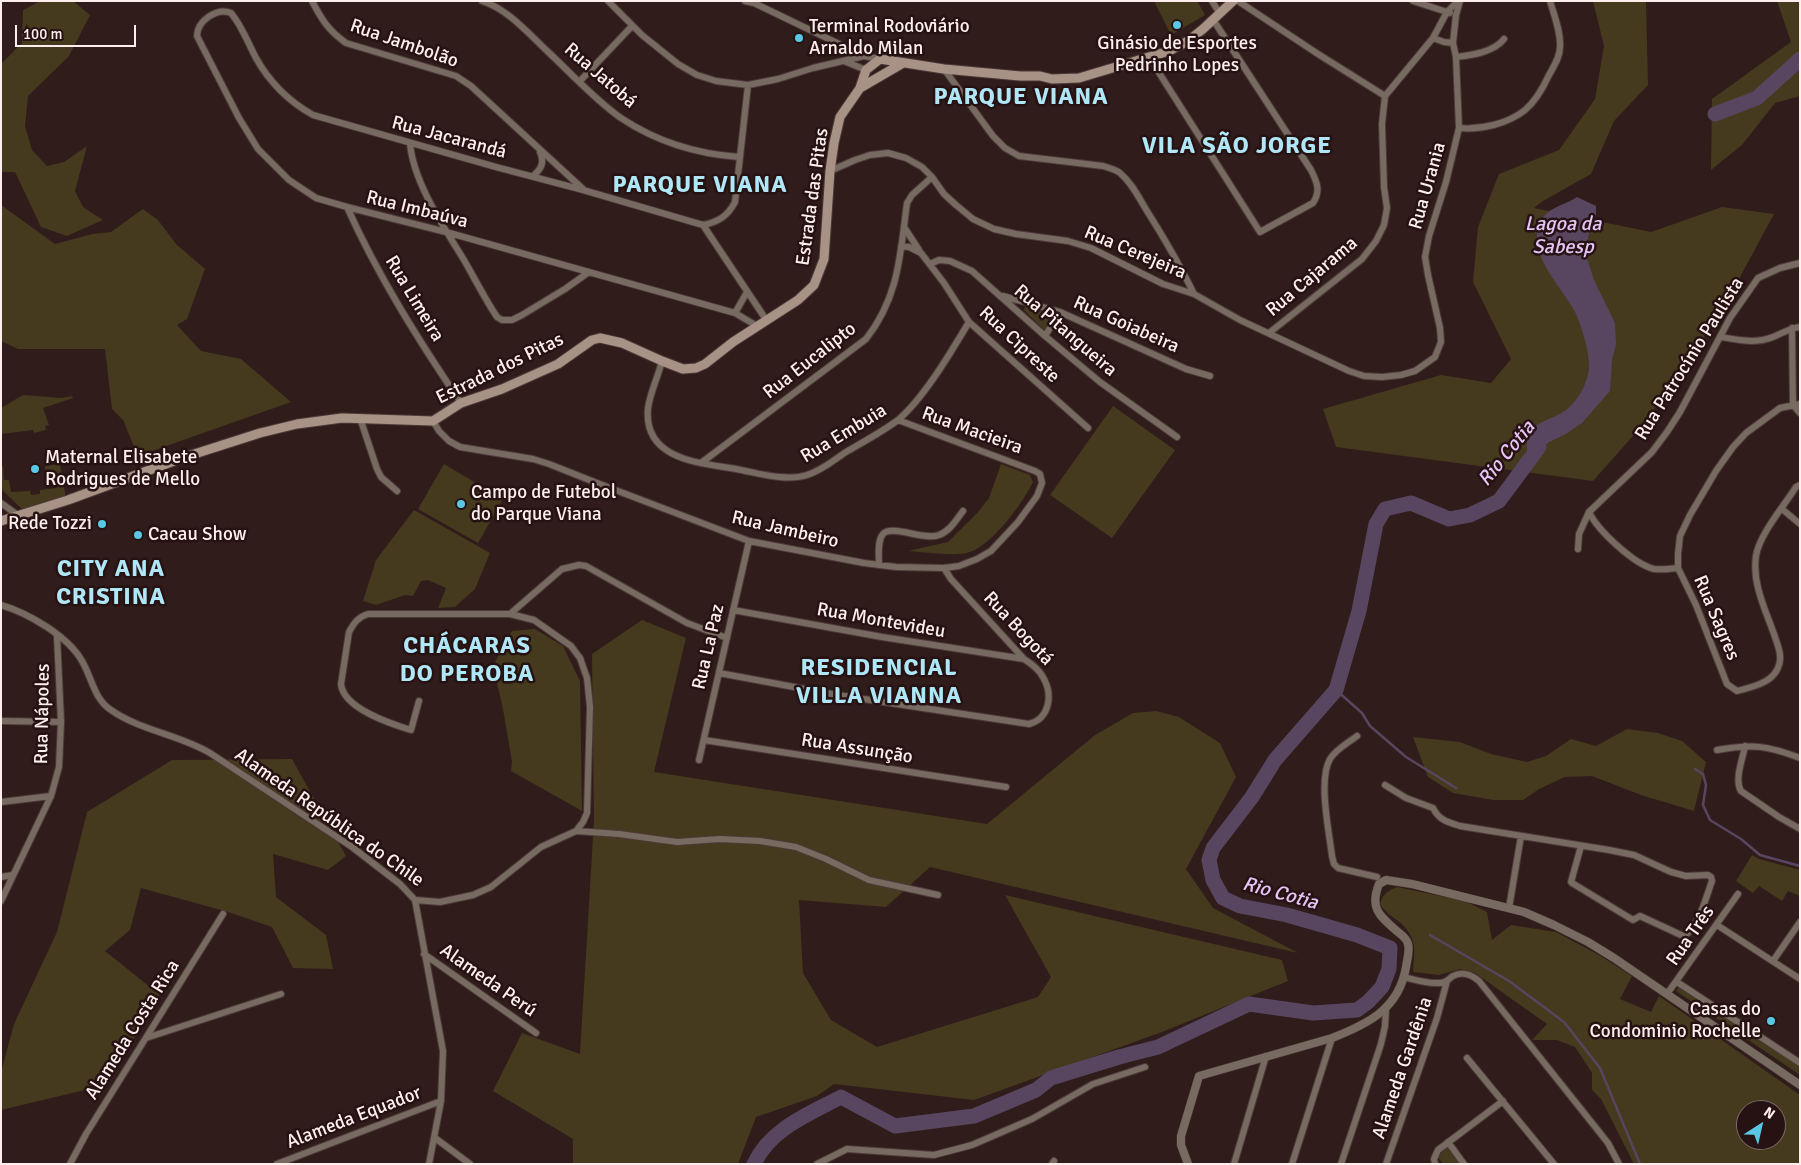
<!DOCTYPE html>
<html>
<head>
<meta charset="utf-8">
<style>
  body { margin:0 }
  #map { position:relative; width:1801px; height:1165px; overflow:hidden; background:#301c1b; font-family:Signika,sans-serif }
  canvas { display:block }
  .frame { position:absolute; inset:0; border:2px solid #feefee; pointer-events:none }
  .north { position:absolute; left:1736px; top:1100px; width:50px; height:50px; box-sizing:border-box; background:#261212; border:1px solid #7c6a6a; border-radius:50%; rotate:35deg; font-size:14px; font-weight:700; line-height:20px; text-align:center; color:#feefee }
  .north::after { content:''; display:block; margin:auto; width:18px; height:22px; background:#59c8e5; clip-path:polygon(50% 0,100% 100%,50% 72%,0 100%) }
  .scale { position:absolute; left:15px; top:25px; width:121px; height:22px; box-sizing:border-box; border:2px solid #feefee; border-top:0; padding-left:6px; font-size:15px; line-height:18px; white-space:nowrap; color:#feefee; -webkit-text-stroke:4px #261212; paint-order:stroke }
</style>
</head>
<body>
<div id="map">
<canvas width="1801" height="1165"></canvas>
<div class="frame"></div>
<div class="north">N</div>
<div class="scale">100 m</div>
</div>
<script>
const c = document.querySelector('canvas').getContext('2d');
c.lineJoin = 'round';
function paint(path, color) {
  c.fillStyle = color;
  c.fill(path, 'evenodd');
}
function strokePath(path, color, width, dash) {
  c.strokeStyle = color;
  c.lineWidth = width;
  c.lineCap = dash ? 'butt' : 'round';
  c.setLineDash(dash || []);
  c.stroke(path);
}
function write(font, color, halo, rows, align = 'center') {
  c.font = font + ' Signika,sans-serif';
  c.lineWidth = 5;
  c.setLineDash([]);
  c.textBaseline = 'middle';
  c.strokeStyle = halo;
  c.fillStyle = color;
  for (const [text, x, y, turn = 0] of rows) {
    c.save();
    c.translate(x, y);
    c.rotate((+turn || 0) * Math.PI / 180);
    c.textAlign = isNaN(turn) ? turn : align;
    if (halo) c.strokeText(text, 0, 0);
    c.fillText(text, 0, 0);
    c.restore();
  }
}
const green = new Path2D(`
  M40 1H73L90 15 69 56 28 96 25 126 32 150 47 166 64 162 87 146 75 191 83 207 103 220 67 236 41 227 15 172H1V64L22 43 23 10Z
  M1154 1H1197L1205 15 1171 35Z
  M1593 1H1646L1648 85 1614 121 1591 174 1543 201 1534 208 1651 232 1722 207 1774 214 1718 318 1683 366 1648 419 1593 481 1336 447 1323 409 1441 375 1491 383 1511 359 1473 282 1478 227 1499 174 1559 150 1595 99 1604 46Z
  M1777 1H1800V96L1775 103 1742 145 1711 170 1712 99 1791 42Z
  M1 205 55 244 92 234 111 232 143 209 158 220 176 244 205 269 187 319 177 325 201 351 241 359 291 402 138 456 123 420 112 409 105 349H18L1 341Z
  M1027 306 1050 314 1052 317 1045 329H1043L1024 310 1025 307Z
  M23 395 62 398 72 396 73 398 43 408 49 425 45 426 46 430 34 433 33 430 1 434V408Z
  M1113 406 1175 450 1112 538 1050 495Z
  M60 464 66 499 23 510 1 489V467L3 466 4 480H9L11 492 30 491 31 495 40 494V490L57 488 55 470 45 471V466Z
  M444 464 503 499 478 543 418 509Z
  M1001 464 1030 475 1033 482C1023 503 992 545 970 552 956 557 924 552 908 551L948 542 978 512 989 498Z
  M414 510 490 553 475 589 455 607 438 608 446 588 428 580 421 581 413 596 405 595 376 605 363 601 376 560Z
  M642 620 686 638 654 772 987 824 1095 735 1133 713 1156 711 1179 717 1220 743 1236 777 1186 869 1213 908 1298 953 930 867 886 907 799 900 803 973 831 1020 877 1047 1038 997 1051 977 1005 895 1282 960 1288 981 1162 1032 974 1100 834 1084 817 1096 756 1117 738 1164H573V1139L493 1091 522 1033 580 1054 594 820 592 654Z
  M535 629 563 646 580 681 582 811 511 771 512 762 503 709 493 666 512 631Z
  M1627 729 1658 733 1682 741 1706 762 1694 811 1641 795 1592 776 1565 777 1539 789 1523 800H1493L1453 793 1428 777 1413 737 1460 742 1491 754 1527 762 1546 756 1571 739 1596 746Z
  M292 759 346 856 328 870 273 854 276 897 326 935 333 969 293 968 272 927 228 912 141 888 130 930 105 951 160 995 106 1085 1 1110V1072L14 1024 57 932 87 812 172 760Z
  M1752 855 1759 859 1800 870V896L1788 891 1782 901 1759 886 1753 893 1736 881Z
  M1397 887 1465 901 1487 912 1492 940 1511 925 1556 932 1599 955 1632 976 1620 999 1651 1012 1659 996 1800 1095V1164H1634L1601 1099 1592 1090V1073L1575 1047 1557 1040H1532L1547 1024 1475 973 1460 969 1439 975 1413 972C1415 948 1417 936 1397 920 1390 915 1384 911 1380 904 1383 894 1387 891 1397 887ZM1746 1110H1776V1140H1746Z
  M1680 986 1800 1066V1075L1676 991Z
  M1447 1147 1460 1164H1443L1438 1157Z`);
const water = new Path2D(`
  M1577 197 1596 206V214L1592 230 1589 233 1585 252 1594 280 1615 323 1616 344 1612 360 1610 391 1582 423 1564 435 1549 442 1528 461C1528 454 1526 445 1527 438 1531 424 1548 420 1560 414 1575 406 1588 385 1589 367 1590 354 1581 323 1575 312 1562 286 1520 248 1544 216 1551 207 1567 204 1577 197Z`);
const stream = new Path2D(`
  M1336 690 1362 713 1370 726 1406 757 1456 788
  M1695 769 1703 774 1706 785 1703 805 1710 820 1741 839 1760 855 1800 866
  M1430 935 1509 981 1564 1022 1600 1068 1640 1164`);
const river = new Path2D(`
  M1715 114 1757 98 1800 59
  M754 1164C770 1129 809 1114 841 1097L895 1126 974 1116 1036 1090 1051 1078 1119 1057 1158 1047 1249 1004 1313 1013 1357 1010 1368 1002 1382 987 1389 969 1390 948 1357 935 1287 915 1240 906 1223 898 1213 880 1209 860 1213 848 1252 797 1275 760 1336 690 1359 611 1376 524 1385 509 1411 503 1449 519 1470 515 1499 501 1539 447`);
const minor = new Path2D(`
  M312 1C322 20 328 30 346 43L456 76 471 86 583 189
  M482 1C507 9 526 31 545 49 569 71 594 99 621 118 657 142 697 154 739 157
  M608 1 642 35 678 64 697 75 716 81 748 85 778 79 813 68 864 56 880 59
  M745 1 754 3 864 56
  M1212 1 1220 14
  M1238 1 1318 54 1385 96
  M1413 1 1450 13
  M1433 38 1444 42 1453 43
  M1149 57 1260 232 1313 203C1321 191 1317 182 1311 170L1214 21
  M1456 57C1473 55 1494 52 1504 39
  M844 61 866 70
  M944 69 993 136 1005 148 1019 156 1103 166C1109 168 1115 169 1120 173 1132 183 1139 198 1147 211 1164 238 1180 265 1194 294
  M580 81 632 26
  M748 85 735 202C728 216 718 222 703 225L583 190 496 167 313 115C288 101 270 83 256 58 248 43 242 26 231 13 217 7 197 21 197 36L239 118 258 149 289 180 316 198 347 207 446 232 735 313 757 326
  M1385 96 1433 38 1447 12 1458 1
  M1459 128C1480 130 1508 124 1525 110 1536 101 1543 88 1549 75 1554 66 1560 57 1560 47 1561 32 1554 15 1550 1
  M410 143C413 182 444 227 464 260 475 279 485 299 497 317L502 320H512L522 315 565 289 589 272
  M830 171 855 160 870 155 888 153 906 158 922 167 932 177 944 194 956 205 973 219 994 229 1016 234 1068 241 1091 248 1163 284 1194 294 1240 320 1349 371 1364 376 1382 377 1401 375 1415 371 1435 357 1441 342 1440 328 1428 275 1425 257 1429 236 1446 182 1459 128 1456 57 1453 43 1456 15 1460 1
  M533 176C541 169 545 163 540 152
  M347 207C378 276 419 341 461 403
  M703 225 767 321
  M904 227 919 250
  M901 246 909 247 921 253 944 283 969 322 1088 428
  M930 264 939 260 950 261 972 271 1045 336 1100 382 1177 437
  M1003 296 1060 312 1186 369 1210 376
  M735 313 747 292
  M1792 328 1793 405 1800 413
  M1269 333 1362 259 1376 241 1384 225 1387 208 1384 187 1382 124 1385 96
  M1045 336 1060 312
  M1721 337C1738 340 1756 344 1773 337 1783 333 1790 328 1800 327
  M662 361C658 377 650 393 648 408 643 460 700 463 736 469 758 473 786 482 807 475 821 471 834 460 846 452 863 442 882 432 898 420 924 398 951 352 969 322
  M1800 404 1780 408 1746 433 1733 447 1716 471 1690 515 1680 536 1678 554V568L1696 605 1727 684 1737 691C1747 688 1760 686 1769 679 1776 674 1781 665 1780 656 1780 649 1776 641 1774 634 1765 609 1752 583 1756 556 1759 535 1784 506 1796 487L1800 485
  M360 418 377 469 381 477 397 491
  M433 421 439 431 449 441 460 447 533 459 549 464 597 483 749 541 864 563 896 567 944 568 959 566 977 559 991 551 1018 522 1037 496 1042 483 1040 474 1035 471 898 420
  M701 463 866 339C899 297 900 255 907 203L912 195 932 177
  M1 503 19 516
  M1782 509 1800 524
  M1589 512C1598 531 1634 564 1654 569 1662 570 1670 569 1678 568
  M1578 549 1579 534 1589 512 1652 452 1667 432 1680 412 1730 318 1758 278 1780 268 1800 263
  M879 565C879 556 877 541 883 534 891 524 925 541 939 535 950 531 956 520 963 511
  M1 605C28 613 68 636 82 661 92 678 94 699 111 710 139 730 180 735 210 753L352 847 400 884 415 900 440 902 473 895 491 887 541 847 576 831 619 834 677 842 720 839 760 841 796 847 826 859 869 880 938 895
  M733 610 882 637 1024 659
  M510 614 562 569 579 565 586 566 687 623 727 638
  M719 673 837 695 1029 724C1049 719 1053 696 1044 679 1040 670 1032 664 1024 659L951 579 944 568
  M419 701 411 730C391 724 343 708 341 684L349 632C354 623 358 617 368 614H510L534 620 571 646 580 658 587 678 590 707 587 813 583 822 576 831
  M1 721 61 722
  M1357 736C1348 743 1336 749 1330 759 1318 780 1329 831 1332 856L1334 864 1338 868 1377 877
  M704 740 1006 787
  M1745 746C1743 758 1734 780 1741 791L1779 817 1800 829
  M1717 750C1752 744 1766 745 1800 758
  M699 760 749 541
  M1385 785 1406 798 1433 808C1439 820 1447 822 1460 826L1609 850 1634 855 1671 872 1686 876 1708 875 1711 877 1712 881C1706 897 1699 927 1684 936L1681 935 1640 916 1633 920 1572 883 1571 882 1581 846
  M1 802 51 796
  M1 877 13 875
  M415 900 443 1051 441 1101 429 1164
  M1 901 51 796 59 767 61 722 57 636
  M1509 908 1521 836
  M1717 925 1800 979
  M424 954 536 1033
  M1773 961 1800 922
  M1404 977C1416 980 1428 984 1440 983 1447 983 1448 979 1453 976 1462 971 1472 975 1479 981L1608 1143 1619 1164
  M1677 982 1800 1063
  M1667 994 1738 894
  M146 1038 281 994
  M1467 1058 1554 1164
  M435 1138 470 1164
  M1448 1142 1464 1164
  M70 1164 86 1134 223 914
  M277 1164 441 1101
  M817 1164 847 1149 934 1155 972 1145 1032 1119 1093 1084 1145 1067
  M1052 1164 1054 1161
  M1234 1164 1266 1056
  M1292 1164 1332 1038
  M1341 1164 1381 1044 1385 1026 1386 1009
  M1386 1164 1437 1018 1447 981
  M1435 1164 1434 1159 1438 1150 1503 1101`);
const tertiary = new Path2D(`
  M1188 1164 1181 1145V1136L1199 1076 1332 1038C1368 1024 1399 1009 1406 967 1407 960 1410 951 1408 944 1407 939 1402 935 1398 932 1380 916 1369 909 1379 884L1386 880 1412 884 1524 912 1554 925 1588 942 1614 958 1800 1085`);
const secondary = new Path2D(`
  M860 88 903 63
  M1 521 68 500 185 457 260 433 297 424 342 418 433 421 461 403 502 389 558 364 592 340 600 338 622 343 662 361 683 369 696 368 705 364 733 342 798 300 814 285 824 259 830 171 834 143 840 117 860 88 866 70 880 59 944 69 1020 76H1040L1052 79 1079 78 1169 51 1188 41 1203 29 1233 1`);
const markers = [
  [1177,25,5,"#59c8e5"],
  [799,38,5,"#59c8e5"],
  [35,469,5,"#59c8e5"],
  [461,504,5,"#59c8e5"],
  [102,524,5,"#59c8e5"],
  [138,535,5,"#59c8e5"],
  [1771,1021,5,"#59c8e5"]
];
const poiNames = [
  ["Terminal Rodoviário",809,27],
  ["Arnaldo Milan",809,49],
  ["Ginásio de Esportes",1177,44,"center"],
  ["Pedrinho Lopes",1177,66,"center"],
  ["Maternal Elisabete",45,458],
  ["Rodrigues de Mello",45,480],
  ["Campo de Futebol",471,493],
  ["do Parque Viana",471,515],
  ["Rede Tozzi",92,524,"right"],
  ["Cacau Show",148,535],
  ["Casas do",1761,1010,"right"],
  ["Condominio Rochelle",1761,1032,"right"]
];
const streetNames = [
  ["Rua Jambolão",404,44,19],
  ["Rua Jatobá",600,76,41],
  ["Rua Jacarandá",449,138,15],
  ["Rua Urania",1428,186,-74],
  ["Estrada das Pitas",813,197,-82],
  ["Rua Imbaúva",417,210,14],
  ["Rua Cerejeira",1135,253,23],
  ["Rua Cajarama",1312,277,-40],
  ["Rua Limeira",414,299,59],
  ["Rua Goiabeira",1126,325,24],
  ["Rua Pitangueira",1065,331,41],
  ["Rua Cipreste",1019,345,43],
  ["Rua Patrocínio Paulista",1690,359,-58],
  ["Rua Eucalipto",810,361,-38],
  ["Estrada dos Pitas",500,369,-26],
  ["Rua Macieira",972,431,20],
  ["Rua Embuia",844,434,-31],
  ["Rua Jambeiro",785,530,13],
  ["Rua Sagres",1716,618,67],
  ["Rua Montevideu",881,621,10],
  ["Rua Bogotá",1018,629,47],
  ["Rua La Paz",709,647,-77],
  ["Rua Nápoles",43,714,-89],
  ["Rua Assunção",857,749,9],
  ["Alameda República do Chile",329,818,35],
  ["Rua Três",1691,936,-55],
  ["Alameda Perú",488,981,35],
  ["Alameda Costa Rica",133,1030,-58],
  ["Alameda Gardênia",1403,1068,-71],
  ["Alameda Equador",354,1118,-21]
];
const waterNames = [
  ["Lagoa da",1563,225],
  ["Sabesp",1563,248],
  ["Rio Cotia",1507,454,-51],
  ["Rio Cotia",1280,894,15]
];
const districtNames = [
  ["PARQUE VIANA",1021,98],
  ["VILA SÃO JORGE",1237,147],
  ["PARQUE VIANA",700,186],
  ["CITY ANA",111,570],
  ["CRISTINA",111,598],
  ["CHÁCARAS",467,647],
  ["DO PEROBA",467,675],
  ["RESIDENCIAL",879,669],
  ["VILLA VIANNA",879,697]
];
paint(green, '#45391e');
paint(water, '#584660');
strokePath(stream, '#584660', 2.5);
strokePath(river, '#584660', 15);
strokePath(minor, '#4d3a39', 8);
strokePath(tertiary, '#4d3a39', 9);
strokePath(secondary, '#4d3a39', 11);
strokePath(minor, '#776a61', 6);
strokePath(tertiary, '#776a61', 8);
strokePath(secondary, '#a89285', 9);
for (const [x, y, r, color] of markers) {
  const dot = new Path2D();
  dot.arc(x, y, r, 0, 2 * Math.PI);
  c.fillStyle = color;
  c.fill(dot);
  strokePath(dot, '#261212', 2);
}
write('19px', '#feefee', '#261212', poiNames, 'left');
write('19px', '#feefee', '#261212', streetNames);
write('italic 20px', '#e6c4f6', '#261212', waterNames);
c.letterSpacing = '1px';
write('bold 24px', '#b0e7f7', '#261212', districtNames);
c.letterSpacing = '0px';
</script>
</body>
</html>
